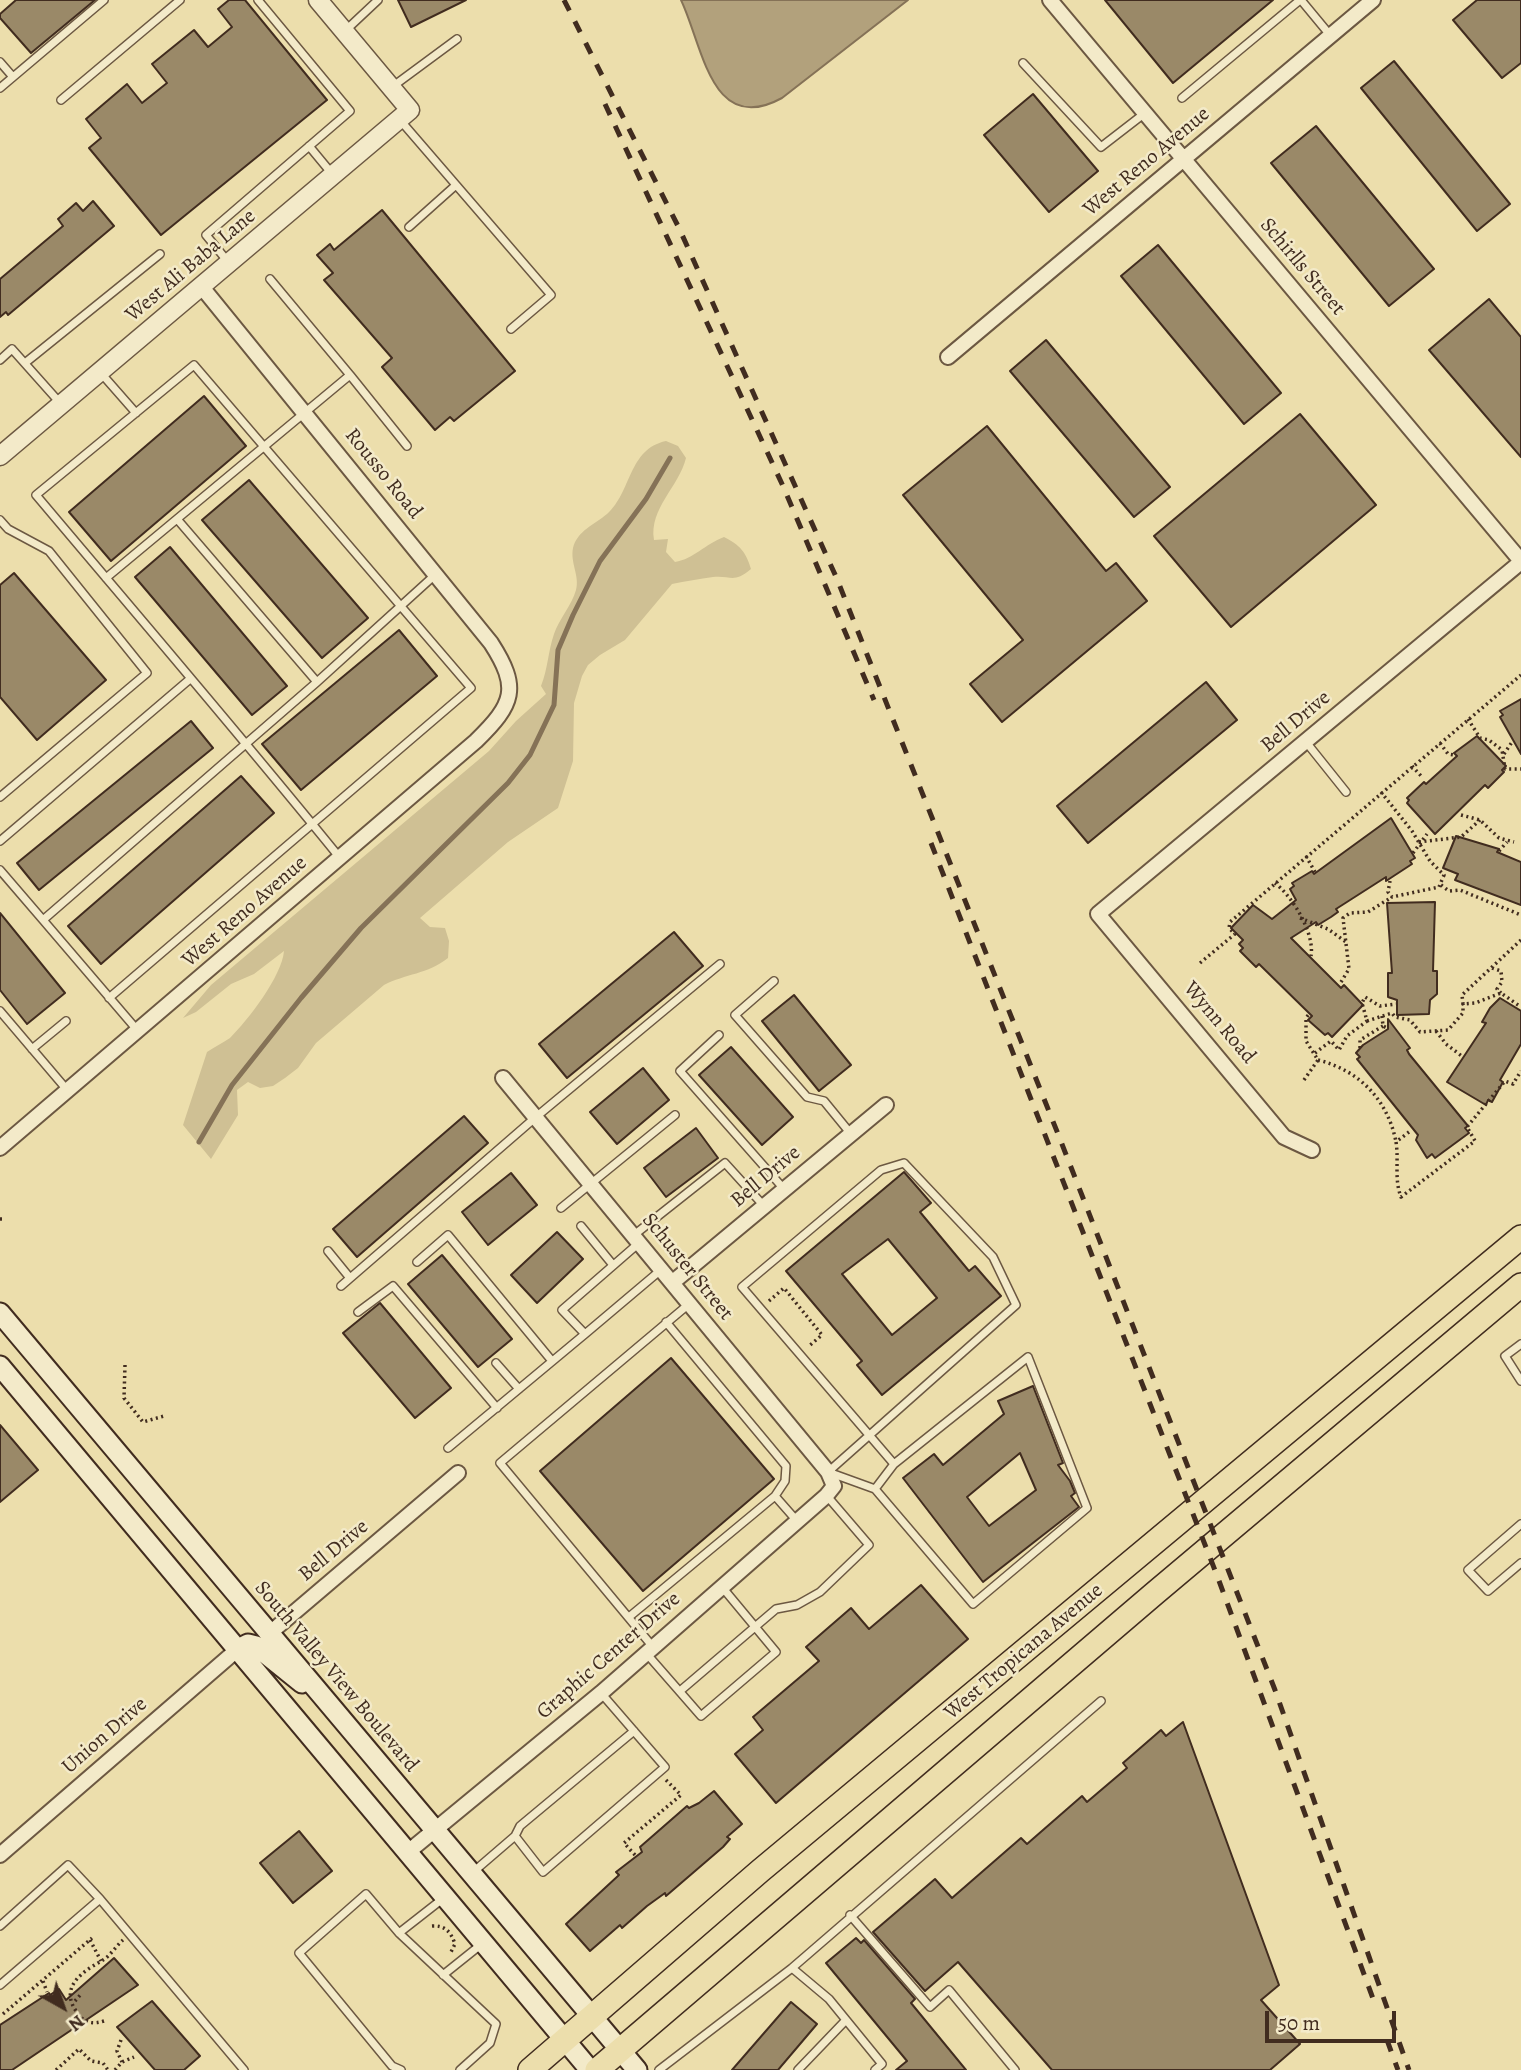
<!DOCTYPE html>
<html>
<head>
<meta charset="utf-8">
<style>
  body { margin:0 }
  #map { position:relative; width:1521px; height:2070px; overflow:hidden; background:#ecdeac; font-family:Alegreya,serif }
  canvas { display:block }
  .north { position:absolute; left:28px; top:1972px; width:70px; height:70px; -webkit-text-stroke:5px #f3eac9; paint-order:stroke; rotate:140deg; font-size:19px; font-weight:700; line-height:28px; text-align:center; color:#412c1f }
  .north::after { content:''; display:block; margin:auto; width:24px; height:32px; background:#412c1f; clip-path:polygon(50% 0,100% 100%,50% 72%,0 100%) }
  .scale { position:absolute; left:1265px; top:2011px; width:131px; height:32px; box-sizing:border-box; border:4px solid #412c1f; border-top:0; padding-left:9px; font-size:21px; line-height:24px; white-space:nowrap; color:#412c1f; -webkit-text-stroke:5px #f3eac9; paint-order:stroke }
</style>
</head>
<body>
<div id="map">
<canvas width="1521" height="2070"></canvas>
<div class="north">N</div>
<div class="scale">50 m</div>
</div>
<script>
const c = document.querySelector('canvas').getContext('2d');
c.lineJoin = 'round';
function paint(path, color) {
  c.fillStyle = color;
  c.fill(path, 'evenodd');
}
function strokePath(path, color, width, dash) {
  c.strokeStyle = color;
  c.lineWidth = width;
  c.lineCap = dash ? 'butt' : 'round';
  c.setLineDash(dash || []);
  c.stroke(path);
}
function write(font, color, halo, rows, align = 'center') {
  c.font = font + ' Alegreya,serif';
  c.lineWidth = 5;
  c.setLineDash([]);
  c.textBaseline = 'middle';
  c.strokeStyle = halo;
  c.fillStyle = color;
  for (const [text, x, y, turn = 0] of rows) {
    c.save();
    c.translate(x, y);
    c.rotate((+turn || 0) * Math.PI / 180);
    c.textAlign = isNaN(turn) ? turn : align;
    if (halo) c.strokeText(text, 0, 0);
    c.fillText(text, 0, 0);
    c.restore();
  }
}
const green = new Path2D(`
  M666 441 678 446 686 458C679 487 649 508 654 540L668 539 666 552 675 562C694 559 705 544 724 537 740 545 746 552 751 569 733 584 731 575 713 577 700 579 685 581 672 584L625 640 600 655 588 665 582 676 574 703 573 761 558 808 508 842 420 918 430 927 445 928 449 941 448 958C428 974 405 974 384 985L316 1043 298 1068 285 1078 273 1086 260 1088 248 1082 237 1090 238 1115 211 1159 183 1125 207 1052C214 1047 223 1043 230 1038 248 1020 282 976 284 951L254 974 231 984 196 1012 183 1018 211 985 489 751 516 721 546 694 541 686C548 669 548 651 554 634 559 619 572 605 576 590 580 576 570 563 573 548 577 531 595 524 607 514 632 492 628 449 666 441Z`);
const water = new Path2D(`
  M681 0H908L782 98C711 137 703 46 681 0Z`);
const stream = new Path2D(`
  M199 1142 232 1085 301 998 361 928 508 783 530 755 554 705 558 650 573 615 600 561 646 499 670 458`);
const building = new Path2D(`
  M16 0H95L31 53 0 18V14Z
  M229 0H245L327 100 161 235 89 148 101 138 86 119 127 84 142 103 167 83 152 64 194 30 208 47 232 27 218 9Z
  M398 0H466L411 27Z
  M1105 0H1273L1173 83Z
  M1477 0H1521V63L1502 78 1453 20Z
  M1394 61 1510 204 1477 231 1361 88Z
  M1033 94 1098 171 1049 212 984 135Z
  M1316 126 1434 269 1389 306 1271 163Z
  M93 201 114 226 8 315 6 312 0 317V279L63 226 58 219 76 203 83 211Z
  M382 210 515 371 454 421 450 417 435 430 382 367 392 358 324 280 333 273 317 255 330 244 334 250Z
  M1158 245 1281 393 1244 424 1121 276Z
  M1489 299 1521 337V457L1429 350Z
  M1046 340 1170 487 1134 517 1010 371Z
  M204 396 246 446 111 561 69 512Z
  M1300 414 1376 505 1231 627 1154 536Z
  M987 426 1106 571 1116 563 1147 601 1002 722 970 684 1023 640 903 495Z
  M249 480 368 618 322 658 202 520Z
  M170 547 287 686 252 715 135 577Z
  M14 573 106 680 37 740 0 697V585Z
  M399 630 437 676 301 790 262 744Z
  M1206 682 1237 720 1088 843 1057 806Z
  M1521 699V754L1500 717 1503 715 1500 711Z
  M191 721 213 748 39 890 17 863Z
  M1477 736 1506 766 1502 770 1504 772 1488 788 1485 785 1435 834 1407 803 1409 800 1407 798 1424 782 1426 784 1457 756 1454 753Z
  M241 776 274 813 101 964 68 926Z
  M1391 818 1415 858 1410 861 1412 864 1386 881V877L1336 909 1338 912 1331 917 1318 925 1316 922 1291 938 1341 988 1344 985 1363 1005 1332 1037 1328 1033 1325 1035 1308 1020 1312 1016 1259 964 1256 967 1240 951 1243 948 1239 944 1243 940 1231 928 1253 905 1272 919 1296 900 1290 889 1294 886 1292 883 1312 871 1314 874Z
  M1456 836 1499 849 1497 852 1521 862V905L1455 880 1458 874 1443 868Z
  M1435 902 1433 971H1437V994L1430 1000 1429 1014 1397 1015V1000L1388 997V973H1392L1387 903Z
  M0 913 65 993 27 1024 0 990Z
  M674 932 703 966 567 1078 539 1044Z
  M794 995 851 1065 819 1091 762 1021Z
  M1500 998 1521 1011V1044L1500 1080 1503 1082 1492 1102 1488 1100 1486 1105 1447 1082 1486 1023 1482 1022 1490 1008Z
  M1388 1019 1410 1048 1407 1050 1409 1054 1468 1126 1465 1128 1469 1133 1435 1158 1432 1154 1427 1158 1416 1140 1418 1135 1357 1059 1360 1057 1356 1053 1363 1045 1388 1029Z
  M731 1047 793 1117 762 1145 699 1075Z
  M643 1068 669 1100 617 1144 590 1112Z
  M464 1116 488 1143 357 1257 333 1229Z
  M696 1128 718 1158 666 1197 644 1168Z
  M904 1172 931 1203 920 1212 969 1271 975 1266 1001 1296 882 1395 857 1365 862 1361 786 1271ZM888 1239 937 1298 892 1335 842 1274Z
  M511 1173 537 1205 488 1245 462 1212Z
  M557 1232 583 1259 537 1303 511 1275Z
  M442 1255 512 1339 478 1367 408 1284Z
  M380 1303 451 1388 415 1418 343 1333Z
  M671 1358 774 1479 643 1591 540 1471Z
  M1033 1386 1063 1463 1058 1465 1070 1481 1075 1493 1071 1496 1079 1507 983 1582 903 1478 934 1454 943 1465 1004 1414 998 1401ZM1020 1453 1036 1490 989 1526 967 1497Z
  M0 1425 38 1470 0 1502Z
  M921 1585 968 1639 776 1803 735 1754 763 1730 753 1717 819 1661 806 1647 851 1608 869 1629Z
  M1183 1722 1279 1985 1261 2000 1300 2044 1270 2070H1052L958 1962 925 1991 873 1932 935 1879 952 1898 1021 1838 1027 1844 1082 1796 1087 1802 1127 1768 1123 1763 1161 1730 1166 1736Z
  M714 1791 742 1824 727 1837 730 1839 723 1847 666 1896 665 1893 647 1906 622 1928 620 1925 590 1951 566 1924 619 1875 616 1872 642 1852 640 1847 687 1806 689 1808 699 1803Z
  M299 1831 332 1871 293 1903 260 1863Z
  M856 1938 861 1943 864 1940 915 1999 911 2003 966 2070H896L907 2061 826 1963Z
  M114 1958 138 1985 12 2070H0V2025L49 1993 50 1995 59 1989 66 2000Z
  M152 2001 200 2056 184 2070H155L117 2027Z
  M791 2002 817 2024 778 2070H732Z`);
const path = new Path2D(`
  M1468 719 1480 738 1489 740 1502 750 1505 769H1521
  M1440 743 1448 754 1454 755
  M1504 754 1512 742
  M1412 766 1422 777
  M1381 792 1412 831 1430 861 1444 875 1439 887 1392 897 1388 892 1390 881
  M1461 815 1480 820 1499 838 1514 842
  M1419 842 1461 837 1480 820
  M1499 851 1507 842
  M1413 853 1427 834
  M1306 856 1315 872
  M1275 883C1292 896 1315 933 1311 956
  M1441 885 1449 891 1460 890 1521 915
  M1300 918 1328 929 1346 942
  M1521 940 1462 995 1463 1004 1475 1003 1501 993 1521 1007
  M1200 963 1235 934 1229 928 1230 922 1521 675
  M1492 968 1501 971 1502 982 1497 989 1501 993
  M1341 982 1349 969 1343 918 1350 913 1368 912 1392 897
  M1382 1016 1383 1026 1387 1028
  M1367 1021 1392 1013 1395 1017 1410 1020 1420 1032 1448 1030 1463 1013V1004
  M1436 1031 1446 1044 1463 1057
  M1360 1048V1040L1383 1026
  M1315 1053 1331 1041 1339 1050 1347 1036 1367 1021 1362 1003 1365 997 1380 1006 1396 1004
  M1318 1060C1359 1070 1388 1100 1396 1142
  M1304 1080 1318 1060 1306 1041V1018L1309 1014
  M1409 1132 1396 1142C1399 1161 1394 1179 1401 1197L1475 1141 1467 1127 1505 1081 1513 1084 1521 1071
  M0 1219H2
  M769 1301 784 1288 822 1335 809 1346
  M125 1365 124 1398 143 1422 164 1416
  M635 1855 624 1843 681 1795 666 1780
  M432 1926C445 1925 451 1932 455 1944L451 1952
  M90 1940 101 1961
  M43 1981 47 1992
  M75 2001 82 1993
  M3 2014 92 1938
  M104 2021C94 2024 86 2024 79 2015 56 1987 84 1971 103 1960 110 1956 116 1946 123 1940
  M121 2040 117 2051 122 2062
  M56 2070 79 2049 91 2061 103 2063 108 2070
  M115 2070 122 2062 134 2057`);
const service = new Path2D(`
  M1301 0 1330 35
  M345 31 378 0
  M0 62 13 77
  M1023 63 1101 147 1145 113
  M392 87 457 39
  M0 88 104 0
  M1182 98 1300 0
  M61 100 180 0
  M400 120 551 295 511 329
  M309 146 333 175
  M409 227 456 185
  M229 263 206 235 350 111 258 0
  M270 279 350 375
  M0 360 12 349 61 404
  M25 363 160 254
  M100 372 136 413
  M177 519 317 682
  M0 520 8 529 49 551 147 673 0 797
  M106 578 350 375 407 446
  M1306 742 1346 792
  M0 841 190 679
  M0 870 43 920
  M774 981 735 1015 807 1097 824 1101 851 1134
  M109 998 471 688 194 365 36 495C138 616 241 736 340 858
  M0 1011 68 1091
  M138 1031 43 920 317 682 436 574
  M719 1035 680 1071 784 1189
  M32 1049 66 1021
  M561 1208 675 1115
  M581 1226 613 1265
  M634 1235 725 1163 764 1206
  M639 1243 562 1310 585 1334 662 1269
  M328 1251 350 1278
  M417 1262 448 1235 552 1361
  M341 1286 536 1117 720 964
  M358 1312 393 1286 497 1408
  M666 1322 786 1466 785 1481 775 1496
  M1521 1344 1505 1356 1521 1381
  M496 1363 519 1389
  M448 1448 585 1334
  M875 1489 828 1472 1016 1305 993 1257 904 1163 881 1170 742 1287 894 1464 1028 1357 1087 1508 973 1604 875 1489 894 1464
  M1521 1524 1468 1570 1488 1591 1521 1563
  M629 1617 775 1496 797 1521
  M653 1647 500 1463 689 1304
  M646 1653 701 1716 776 1652 722 1587
  M680 1691 776 1609 797 1605 820 1592 869 1545 827 1496
  M515 1836 543 1872 665 1767 601 1693
  M472 1873 515 1836 520 1826 634 1731
  M850 1915 930 2007 949 1990 1015 2070
  M0 1926 68 1865 100 1899
  M399 1933 445 1897
  M792 1968 1101 1701
  M443 1975 483 1943
  M0 1985 100 1899 244 2070
  M401 2070 392 2066 299 1953 366 1894 399 1933 496 2024 490 2043 460 2070
  M659 2070 792 1968 829 1999 882 2064 875 2070
  M798 2070 846 2020`);
const minor = new Path2D(`
  M1050 0 1521 561
  M948 357 1373 0
  M0 1148 476 741C514 704 520 688 491 643L201 286
  M1312 1150 1284 1137 1098 914 1521 562
  M673 1282 886 1105
  M270 1633 458 1473
  M408 1852 601 1693 826 1496 834 1486 828 1472 503 1078
  M0 1855 238 1649`);
const tertiary = new Path2D(`
  M0 456 410 110 318 0`);
const secondary = new Path2D(`
  M0 1313 637 2070
  M0 1366 590 2070
  M238 1649 248 1644 256 1646 302 1683`);
const primary = new Path2D(`
  M530 2070 760 1871 1521 1237
  M597 2070 1155 1593 1521 1285`);
const rail = new Path2D(`
  M564 0 679 228 837 579 1060 1139 1275 1690 1409 2070
  M605 104 783 486 874 700
  M931 843 1218 1578 1375 2004
  M1387 2040 1398 2070`);
const streetNames = [
  ["West Reno Avenue",1147,162,-40],
  ["West Ali Baba Lane",191,266,-40],
  ["Schirlls Street",1302,267,50],
  ["Rousso Road",383,474,51],
  ["Bell Drive",1296,722,-40],
  ["West Reno Avenue",245,912,-41],
  ["Wynn Road",1219,1023,50],
  ["Bell Drive",766,1177,-40],
  ["Schuster Street",687,1267,51],
  ["Bell Drive",334,1551,-40],
  ["West Tropicana Avenue",1024,1652,-40],
  ["Graphic Center Drive",609,1656,-41],
  ["South Valley View Boulevard",336,1677,50],
  ["Union Drive",105,1736,-41]
];
paint(green, '#cfc094');
paint(water, '#b2a17c');
strokePath(water, '#857257', 2);
strokePath(stream, '#857257', 5);
paint(building, '#9a8968');
strokePath(building, '#412c1f', 2);
strokePath(service, '#6c5842', 10);
strokePath(minor, '#6c5842', 18);
strokePath(tertiary, '#6c5842', 21);
strokePath(secondary, '#412c1f', 23);
strokePath(primary, '#412c1f', 26);
strokePath(path, '#412c1f', 3.5, [2, 3.5]);
strokePath(service, '#f3eac9', 7);
strokePath(minor, '#f3eac9', 14);
strokePath(tertiary, '#f3eac9', 18);
strokePath(secondary, '#f3eac9', 19);
strokePath(primary, '#ecdeac', 23);
strokePath(rail, '#412c1f', 5, [12, 12]);
write('21px', '#412c1f', '#f3eac9', streetNames);
</script>
</body>
</html>
